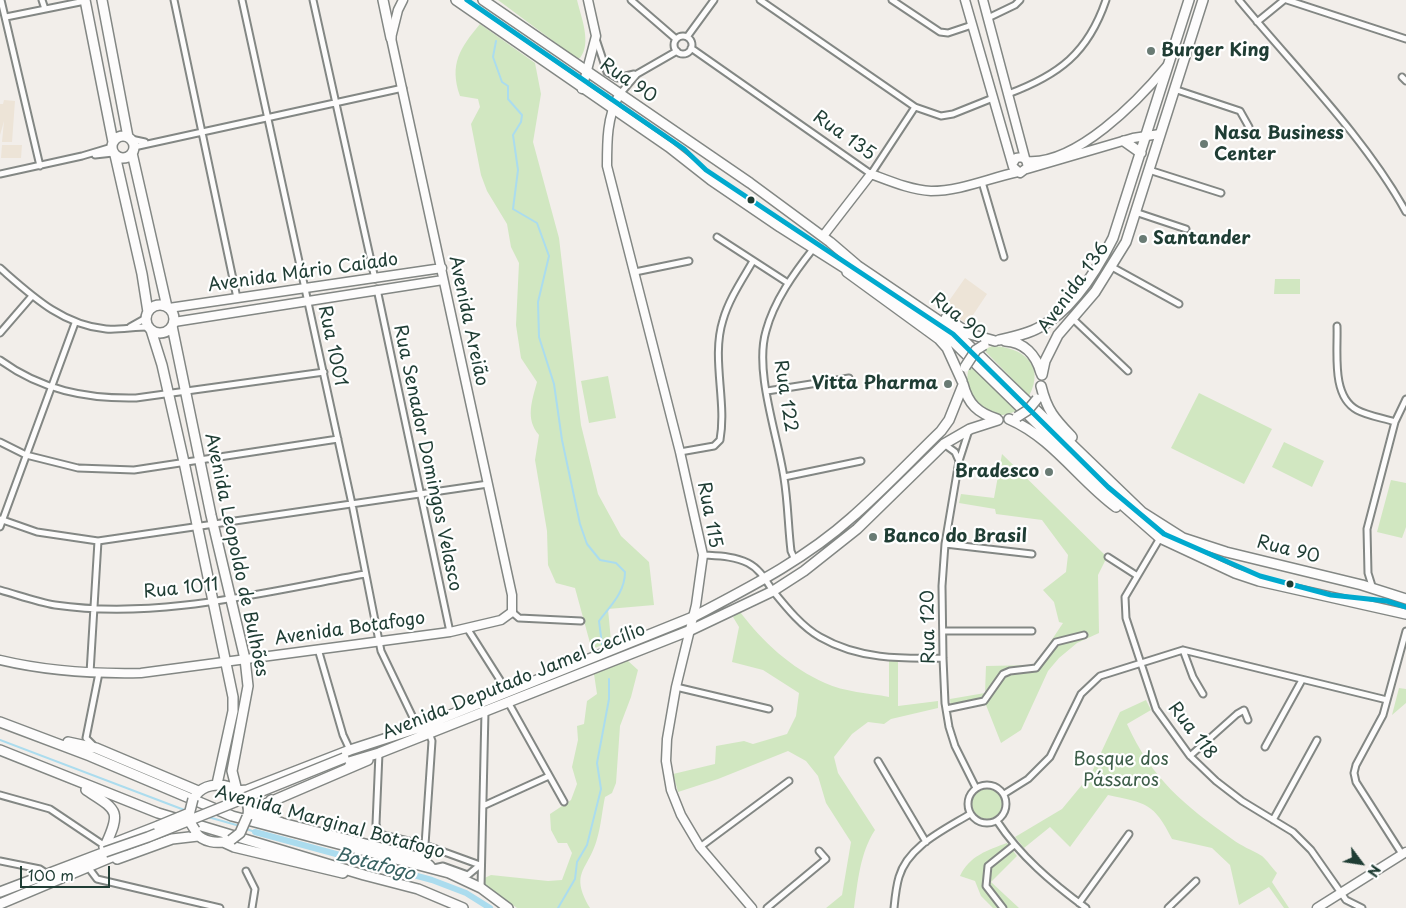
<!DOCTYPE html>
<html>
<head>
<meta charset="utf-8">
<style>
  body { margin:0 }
  #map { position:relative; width:1406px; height:908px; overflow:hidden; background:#f2eeea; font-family:"Playpen Sans",sans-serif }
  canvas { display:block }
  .north { position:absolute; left:1336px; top:838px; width:50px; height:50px; -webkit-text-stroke:4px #fff; paint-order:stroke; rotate:121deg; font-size:14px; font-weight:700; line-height:20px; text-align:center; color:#1f3d34 }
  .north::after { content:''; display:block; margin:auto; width:18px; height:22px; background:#1f3d34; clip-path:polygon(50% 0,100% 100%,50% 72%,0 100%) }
  .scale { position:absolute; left:20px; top:866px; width:90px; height:22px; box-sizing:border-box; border:2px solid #1f3d34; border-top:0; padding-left:6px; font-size:15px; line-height:18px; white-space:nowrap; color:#1f3d34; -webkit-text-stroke:4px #fff; paint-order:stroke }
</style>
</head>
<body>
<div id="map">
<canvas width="1406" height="908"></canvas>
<div class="north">N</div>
<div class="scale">100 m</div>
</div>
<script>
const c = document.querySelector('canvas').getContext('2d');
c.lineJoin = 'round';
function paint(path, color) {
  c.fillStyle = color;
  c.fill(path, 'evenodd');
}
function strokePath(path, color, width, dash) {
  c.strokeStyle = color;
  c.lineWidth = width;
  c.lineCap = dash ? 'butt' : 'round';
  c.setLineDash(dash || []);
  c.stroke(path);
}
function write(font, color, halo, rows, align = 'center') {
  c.font = font + ' "Playpen Sans",sans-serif';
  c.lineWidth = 4.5;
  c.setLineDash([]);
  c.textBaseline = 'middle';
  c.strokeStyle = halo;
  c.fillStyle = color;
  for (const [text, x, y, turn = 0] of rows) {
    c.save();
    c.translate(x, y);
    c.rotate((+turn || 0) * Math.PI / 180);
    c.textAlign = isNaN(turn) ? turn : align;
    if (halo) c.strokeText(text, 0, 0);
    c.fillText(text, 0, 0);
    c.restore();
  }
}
const built = new Path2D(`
  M4 100 15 101 12 142H2L4 121 0 135V104H3Z
  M2 145H22L21 158H1Z
  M965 278 987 294 967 324 944 308Z`);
const green = new Path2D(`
  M498 0H577C581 17 592 43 580 58H576Z
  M480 24 535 63 541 94 533 142 559 238 581 425 598 494 621 536 649 562 654 605 608 609 611 641 595 648 590 643 575 588 556 583 548 565 547 531 535 460 539 435C525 419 532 401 537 382L521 358 516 325 519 263 511 247 507 224 487 191 481 175 471 124 480 107 478 99 460 96C449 64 460 48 480 24Z
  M1275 279H1300V294H1274Z
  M992 346C1022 347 1046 364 1029 396L984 350Z
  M970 364 1016 411C983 427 959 394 970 364Z
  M608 376 616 418 589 423 581 381Z
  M1199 393 1272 429 1244 484 1171 448Z
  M1284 442 1324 461 1312 487 1272 467Z
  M1002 454 1107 557 1098 575 1099 633 1077 643 1059 658 1048 671 1021 730 1001 743 986 705 951 709 950 699 985 693 986 666 1035 665 1063 623 1059 622 1054 602 1043 590 1066 572 1068 555 1042 520 996 514 995 509 959 503 961 494 994 498Z
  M1391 480 1406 483V527L1402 538 1377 532Z
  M740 612C763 642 791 668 825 683 844 692 869 693 889 697V661H898V706L938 701V708L891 719 884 724 868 722 852 734 834 757 838 773 875 830C860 853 858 881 854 908H826L842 895 851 842 826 803 818 776 806 761 788 751 718 779 678 792 673 774 715 764 716 746 744 741 753 744 787 734 796 716 799 693 763 670 732 662 739 627 733 617Z
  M627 660 638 670 631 697 620 726 616 783 612 793 605 797C602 811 601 826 597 839 588 871 569 872 590 908H517L488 887 476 882 491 875 548 881 562 880 572 853 567 843H558L551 830 550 814 571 800 577 784 572 767 578 740 577 726 584 724 587 701 597 694 594 674Z
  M1399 688 1406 689V703L1392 715Z
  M1146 700 1151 710 1127 724C1151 778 1185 806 1232 839 1241 846 1252 850 1262 856 1267 860 1272 868 1277 873L1272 882 1289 908H1284L1269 887 1239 905 1230 865 1212 848 1172 839C1154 803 1146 803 1108 795L1070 847 1050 827 1024 848 1015 837 1062 809 1091 774 1120 712Z
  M972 804a15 15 0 1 1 30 0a15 15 0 1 1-30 0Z
  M1007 843 1017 856 991 882 1019 908H993L981 896 975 881 960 876C969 856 988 850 1007 843Z`);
const stream = new Path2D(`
  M496 41 493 57 502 82 508 86V99L522 115 521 122 513 135 518 170 513 209 537 223 549 256 538 302 539 337 554 384 562 440 580 524 587 544 600 560 616 563 625 572C625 592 611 605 599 621L602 644
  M0 740 187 811
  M208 817 240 826
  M244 828 255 832
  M558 908 575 879 577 862 587 845 601 789 597 763 609 699V679`);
const canal = new Path2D(`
  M255 832 432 880 466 893 490 908`);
const street = new Path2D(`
  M1 0 40 166
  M42 0 45 9
  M174 0 237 298
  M242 0 352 504 381 651 418 728
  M313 0 375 279
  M631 0 676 39
  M760 0 915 107 941 116 953 114 993 98
  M892 0 940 32 948 33 972 25
  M1239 0C1295 68 1364 136 1406 212
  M1287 0 1406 39
  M6 17 85 1
  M988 18 1015 5 1020 0
  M1257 22 1284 0
  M674 45a9 9 0 1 1 18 0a9 9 0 1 1-18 0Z
  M687 37 714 0
  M596 39 607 72 617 78 634 74
  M691 48 871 174 915 107
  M1402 77 1406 81
  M1174 89 1240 111 1249 127
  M1008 94C1059 75 1088 53 1106 0
  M619 95 637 74 677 51
  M131 139 145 142
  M134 147 403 88
  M95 155 113 153
  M1149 170 1221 193
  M0 174 82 156 112 147
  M982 182 1004 257
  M1135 212 1186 229
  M717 237 788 283
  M1112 267 1179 304
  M0 268C31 295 62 325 106 329 119 330 134 327 148 327
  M635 272 689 261
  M377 289 450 632
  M1072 318 1128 371
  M1337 326C1338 352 1331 396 1357 410 1368 416 1383 418 1395 422
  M130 327 146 318
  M0 333 32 296
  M0 360C41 390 86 399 136 398L324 372
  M767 391 849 378
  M969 430 959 461 945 544 942 586 943 658 945 703 949 727 955 746 976 788
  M0 442 26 455 78 468 134 470 338 439
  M944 444 955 452 959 461
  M680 452 714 446 720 440C727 401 711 358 723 320 729 299 742 280 753 261
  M784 477 861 461
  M0 519 37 532 98 541 488 484
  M0 527 75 323
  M1160 538 1125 597 1126 618 1156 709 1190 756 1216 781 1242 801 1293 832 1311 850 1346 900 1362 908
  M945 544 1032 554
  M703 555C718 556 734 556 748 563 760 569 766 581 773 591 786 607 802 627 820 637 858 659 900 659 943 658
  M1108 557 1136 575
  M795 560 791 551C788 526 788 502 784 478 778 436 754 372 766 331 774 301 794 273 813 249
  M1373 589 1368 573 1367 529 1395 422 1406 399
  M0 590C18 595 37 602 55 605 158 620 264 592 365 574
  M512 612 519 618 581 621
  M467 628 507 691
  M943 631H1032
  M318 649 343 735 350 750
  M1183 650 1193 677 1203 694
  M90 673 98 541
  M676 687 769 709
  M508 702 564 802
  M946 709 984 701 1003 674 1010 671 1036 668 1056 642 1084 635
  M94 746 86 738 99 673
  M1265 747 1302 680
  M379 753 376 824 378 831 383 835 425 845 480 865
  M1190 756 1237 714 1244 710 1248 720
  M878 761 926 842
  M968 804a19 19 0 1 1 38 0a19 19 0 1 1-38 0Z
  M1004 794 1028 779 1050 757 1081 694 1100 676 1183 650 1387 700
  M0 795 50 809 105 846
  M483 806 549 776
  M1273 820 1317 740
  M997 821C1020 856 1052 883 1086 908
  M425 845 432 741 429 733
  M700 847 789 781
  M1402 854 1356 782 1354 773 1356 765 1383 715 1406 631
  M0 861 40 869 46 873
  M434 868 443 866 468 875 480 865
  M91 871 97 879 220 908
  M246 871 255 889 252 908
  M481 888 485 711
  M1079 903 1129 834
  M767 908 826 859 819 851
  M894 908C895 898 896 887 899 877 908 846 944 830 970 814
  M1003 908 986 886 988 866 1013 846
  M1168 908 1196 881`);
const secondary = new Path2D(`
  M965 0 1013 167 1020 173 1028 167 1026 160 1022 157 1016 158 1013 163
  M983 0 1025 158
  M582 89 596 36 588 0
  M619 95C607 117 607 141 607 166L680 452 703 555 696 605 676 687 667 739 666 761 671 790 681 815 700 847 752 908
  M1027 161C1076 165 1138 101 1167 66
  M1027 169 1133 138 1160 134
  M823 236 871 174C890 181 911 190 931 191 961 191 989 178 1018 172
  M169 308 442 268
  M174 322 443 280
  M0 660C46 671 94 674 141 673L450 632 501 620 512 612V595L391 38 398 10 403 0
  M1317 908 1406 852`);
const primary = new Path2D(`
  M85 0 113 142
  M102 0 128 137
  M383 0 391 38
  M456 0 669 147 711 180 780 227 939 328 1102 487 1160 538 1235 573 1259 581 1406 614
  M483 0 750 183 830 242 858 266 954 331 1142 512 1183 538 1226 552 1362 585 1406 599
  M112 147a11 11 0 1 1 22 0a11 11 0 1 1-22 0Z
  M1124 141 1141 153
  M132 153 167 307
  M115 155 142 274 148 312
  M847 272 939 339 947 348 962 381
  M146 319a14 14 0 1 1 28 0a14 14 0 1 1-28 0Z
  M946 318 970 334 995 341
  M172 326 211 515 245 659 248 686 232 771 237 791 247 790 350 750 418 728 693 617C748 588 804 560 851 518 882 491 911 460 941 431L949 420 963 385
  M151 330 162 365 184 462 233 697V711L217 784
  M999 340C1013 337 1028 334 1040 327 1073 310 1097 270 1113 238L1189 0
  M1005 341C1024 342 1036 355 1041 373
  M1042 375 1045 361 1058 335 1095 292 1126 242 1203 0
  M963 384C968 404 978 413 997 419
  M1041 386C1047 411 1055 419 1072 437
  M1009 419C1053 438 1079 480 1116 507
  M0 722 90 756 232 816 449 873 481 888 508 908
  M68 742 96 748 198 791
  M0 750 158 813 364 875 418 889 463 908
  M349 762 379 753 691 630 773 591 804 571 857 529 944 444 970 429 998 420
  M86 790C117 810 122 810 105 846
  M196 795C211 775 253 787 248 815
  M271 800 272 815 276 821
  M249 811 282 823 421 858 430 866
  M249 811 368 760
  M196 833C203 842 217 844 227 841
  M223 842 234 847 343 873
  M104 847 158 826
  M117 859 172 839 198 836
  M0 892 105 852
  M0 904 121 853`);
const primaryBridge = new Path2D(`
  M965 367 976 350 984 345
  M1017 417 1028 410 1037 399
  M193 799 188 819 195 830
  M158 826 187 814
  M231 840 240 833 247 817
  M105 852 148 837 344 758`);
const bus1 = new Path2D(`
  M467 0 684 149 706 170 953 334 1108 487 1164 534 1260 576 1331 595 1387 601 1406 607`);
const markers = [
  [1151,51,5,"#697b74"],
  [1204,144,5,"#697b74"],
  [751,200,4.5,"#1f3d34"],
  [1143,239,5,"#697b74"],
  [948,384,5,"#697b74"],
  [1049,472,5,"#697b74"],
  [873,537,5,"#697b74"],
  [1290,584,4.5,"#1f3d34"]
];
const poiNames = [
  ["Burger King",1161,51],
  ["Nasa Business",1214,134],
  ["Center",1214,155],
  ["Santander",1153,239],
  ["Vitta Pharma",938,384,"right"],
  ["Bradesco",1039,472,"right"],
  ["Banco do Brasil",883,537]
];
const streetNames = [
  ["Rua 90",628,81,34],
  ["Rua 135",844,136,35],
  ["Avenida Mário Caiado",303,273,-8],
  ["Avenida 136",1074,288,-54],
  ["Rua 90",958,317,38],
  ["Avenida Areião",468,321,78],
  ["Rua 1001",332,346,78],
  ["Rua 122",785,396,81],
  ["Rua Senador Domingos Velasco",427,458,78],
  ["Rua 115",709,515,79],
  ["Rua 90",1288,550,14],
  ["Avenida Leopoldo de Bulhões",236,555,78],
  ["Rua 1011",181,589,-6],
  ["Rua 120",929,627,-91],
  ["Avenida Botafogo",350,629,-8],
  ["Avenida Deputado Jamel Cecílio",514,682,-22],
  ["Rua 118",1192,731,52],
  ["Avenida Marginal Botafogo",330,823,15]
];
const parkNames = [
  ["Bosque dos",1121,760],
  ["Pássaros",1121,781]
];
const waterNames = [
  ["Botafogo",375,865,15]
];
paint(built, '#ede4d7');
paint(green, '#d1e7c1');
strokePath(stream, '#abdcee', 2);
strokePath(canal, '#abdcee', 6);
strokePath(street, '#838784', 9);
strokePath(secondary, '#838784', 11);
strokePath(primary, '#838784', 12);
strokePath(street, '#fdfcfc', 5);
strokePath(secondary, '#fdfcfc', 8);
strokePath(primary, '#fdfcfc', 9);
strokePath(primaryBridge, '#838784', 12, []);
strokePath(primaryBridge, '#fdfcfc', 9);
strokePath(bus1, '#00a9ce', 5);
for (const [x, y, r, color] of markers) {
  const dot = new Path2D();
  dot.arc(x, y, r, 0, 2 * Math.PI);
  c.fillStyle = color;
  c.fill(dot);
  strokePath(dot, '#fff', 2);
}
write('bold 18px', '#1f3d34', '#fff', poiNames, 'left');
write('18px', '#1f3d34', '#fff', streetNames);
write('18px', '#3d5e49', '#fff', parkNames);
write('italic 19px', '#3a6363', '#fff', waterNames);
</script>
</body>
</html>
